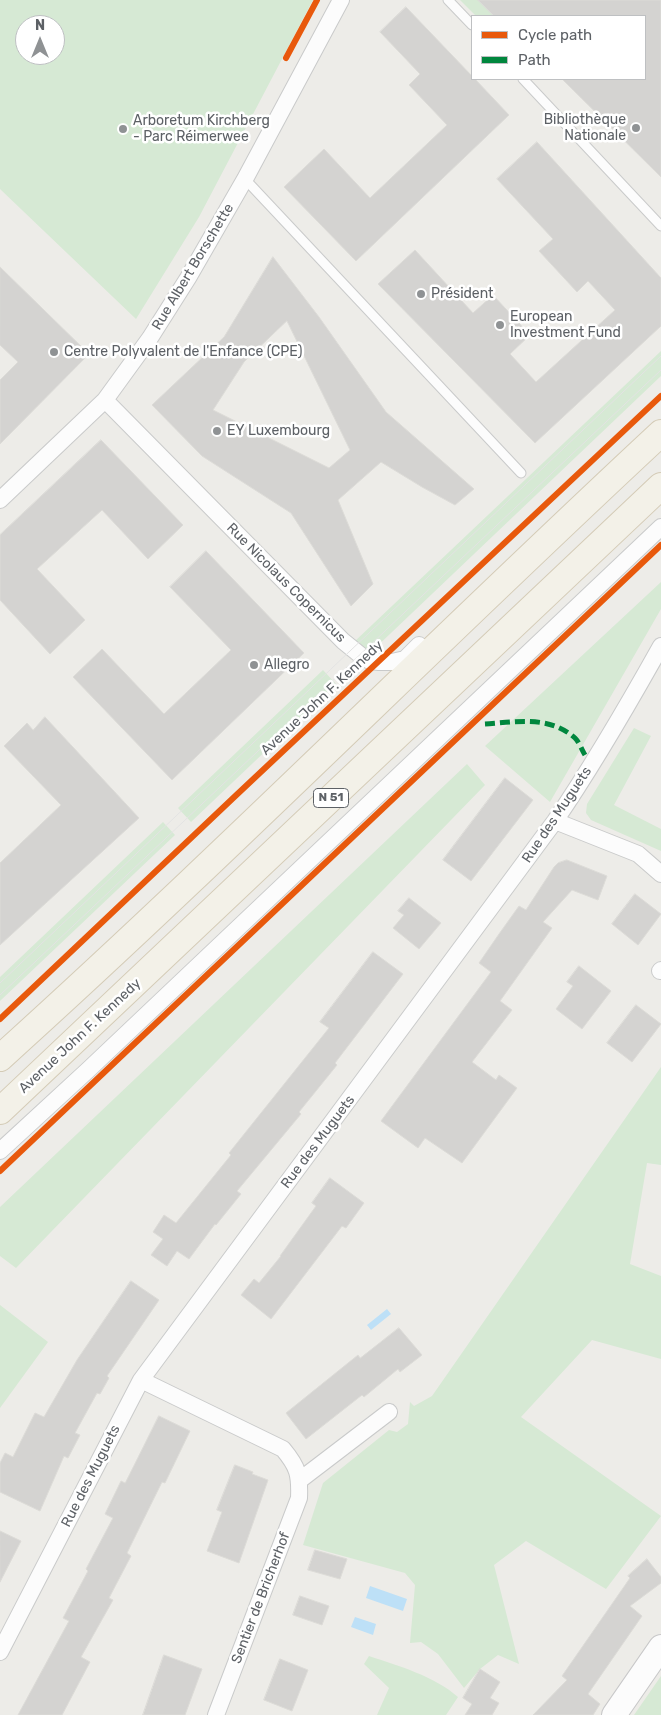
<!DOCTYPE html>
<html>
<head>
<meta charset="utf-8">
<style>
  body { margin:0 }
  #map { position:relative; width:661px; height:1715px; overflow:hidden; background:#edece8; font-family:Rubik,sans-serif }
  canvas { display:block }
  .legend { position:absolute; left:471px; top:15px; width:175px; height:65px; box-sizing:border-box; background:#fff; border:1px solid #bec0c2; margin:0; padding:6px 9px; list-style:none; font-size:15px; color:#5d6166 }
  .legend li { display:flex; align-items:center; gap:10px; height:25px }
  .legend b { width:25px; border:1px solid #bec0c2 }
  .north { position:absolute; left:15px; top:15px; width:50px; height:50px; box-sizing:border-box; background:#fff; border:1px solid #bec0c2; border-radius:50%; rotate:0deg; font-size:14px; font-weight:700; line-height:20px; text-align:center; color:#5d6166 }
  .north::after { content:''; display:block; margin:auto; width:18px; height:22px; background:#8f9294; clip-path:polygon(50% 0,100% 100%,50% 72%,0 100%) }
</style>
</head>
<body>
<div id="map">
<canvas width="661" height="1715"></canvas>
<ul class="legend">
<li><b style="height:6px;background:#e8590c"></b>Cycle path</li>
<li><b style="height:6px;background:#00873e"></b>Path</li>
</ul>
<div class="north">N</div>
</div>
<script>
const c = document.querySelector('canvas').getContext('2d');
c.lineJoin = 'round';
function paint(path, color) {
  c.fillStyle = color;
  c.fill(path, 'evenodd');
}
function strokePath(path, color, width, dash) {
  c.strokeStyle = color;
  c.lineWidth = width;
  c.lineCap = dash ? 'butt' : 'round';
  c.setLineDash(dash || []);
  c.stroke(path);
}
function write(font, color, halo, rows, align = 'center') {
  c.font = font + ' Rubik,sans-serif';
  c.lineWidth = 5;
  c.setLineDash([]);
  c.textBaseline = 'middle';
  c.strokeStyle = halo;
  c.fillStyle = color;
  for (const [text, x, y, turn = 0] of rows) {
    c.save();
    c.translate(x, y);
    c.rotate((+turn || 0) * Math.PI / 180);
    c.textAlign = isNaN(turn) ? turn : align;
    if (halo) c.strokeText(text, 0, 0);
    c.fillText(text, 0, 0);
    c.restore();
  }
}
const green = new Path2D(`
  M0 0H313L199 217 136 319 0 189ZM25 25H55V55H25Z
  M460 0H478L494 16H476Z
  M661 351V376L370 653 354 642Z
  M661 582V609L550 802 485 746Z
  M323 670 336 684 191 822 178 808Z
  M634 728 651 736 614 805 661 829V851L591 820 586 813 587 804Z
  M467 764 485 785 16 1268 0 1256V1207Z
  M163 822 175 835 0 1001V977Z
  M661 1067V1165L647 1163 630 1264 661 1276V1359L592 1340 521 1417 661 1516 606 1589 526 1541 494 1565 519 1664 498 1655 480 1669 464 1688 438 1654 421 1642 410 1643 415 1585 405 1573 303 1545 323 1483 389 1430 397 1432 408 1424 410 1402 414 1406 432 1396Z
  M0 1305 48 1342 0 1408Z
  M369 1656C399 1666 434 1676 458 1697L446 1715H377L389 1688 364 1664Z
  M661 1676V1715H634Z`);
const water = new Path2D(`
  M387 1309 391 1314 371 1330 367 1325Z
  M370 1586 407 1599 403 1611 366 1598Z
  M355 1617 376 1624 373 1635 351 1627Z`);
const building = new Path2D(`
  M478 0H661V177L562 79H645V16H494Z
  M406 7 472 76V79H475L509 115 356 261 284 187 324 149 370 198 447 125 409 85 420 74 380 32Z
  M537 142 661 278V326L535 443 378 284 415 250 473 313 493 295 530 335 510 354 536 382 615 310 588 281 577 292 539 251 553 239 497 179Z
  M273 257 319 317 386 412 474 489 455 505 422 487 381 462 338 500 373 584 351 606 291 513 202 456 152 405 224 337ZM287 321 350 450 329 468 213 410 244 362Z
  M0 267 89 354 0 444V380L18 362 0 345Z
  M101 440 183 525 148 559 102 510 37 569 85 620 50 654 0 600V535Z
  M206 551 304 653 172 780 73 677 102 649 164 714 231 650 170 587Z
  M45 717 139 818 0 945V863L61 805 4 746 27 723 33 730Z
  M505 778 533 800 471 881 443 860Z
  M567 860 607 876 598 900 572 890 543 922 552 928 500 1001 512 1010 472 1062 496 1080 499 1075 517 1088 462 1163 425 1138 418 1148 381 1121 491 972 479 963 499 934 519 906 526 910 554 867 558 863Z
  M635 894 661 914 638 945 612 924Z
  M409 898 441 923 419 949 393 928 404 915 398 911Z
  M373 952 403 974 335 1063 337 1065 299 1112 301 1114 237 1191 241 1194 216 1225 215 1224 189 1259 177 1251 167 1266 151 1255 163 1239 153 1232 164 1215 176 1223 231 1155 229 1153 329 1028 320 1022Z
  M579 966 611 991 582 1029 556 1009 573 986 567 982Z
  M636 1005 661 1024 632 1062 607 1043Z
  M330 1178 364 1203 346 1228 342 1226 271 1319 241 1295 254 1279 259 1283 281 1256H280L316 1206 312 1203Z
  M131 1281 159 1300 107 1376 109 1378 100 1394 97 1393 75 1433 80 1435 68 1458 64 1456 40 1511 0 1492V1463L5 1453 13 1457 35 1413 44 1417 77 1360Z
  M399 1328 422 1355 400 1372 398 1369 364 1397 362 1395 306 1439 286 1413 358 1355 360 1358Z
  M159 1416 190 1431 165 1483 162 1482 127 1553 131 1556 109 1598 113 1600 81 1657 90 1662 62 1715H18L69 1621 63 1618 88 1571 86 1569 113 1518 105 1514 121 1481 125 1483Z
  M235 1465 253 1472 252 1474 268 1480 239 1563 207 1551 222 1512 217 1510Z
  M0 1531 21 1541 0 1582Z
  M315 1550 347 1559 340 1579 308 1570Z
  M647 1559 661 1577V1583L630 1606 642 1616 588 1694 600 1704 593 1715H533L567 1680 562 1676 630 1578 628 1576Z
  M300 1596 329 1606 322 1625 293 1615Z
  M164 1655 202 1669 185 1715H143Z
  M280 1659 308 1670 292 1711 264 1700Z
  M480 1669 500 1682 490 1698 499 1703 492 1715H465L472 1704 463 1698Z`);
const service = new Path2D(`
  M448 0 472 25
  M523 79 661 226
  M245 179 521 473`);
const minor = new Path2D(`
  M105 400 343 641 364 658 370 661 379 662H392L405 659 419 645
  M0 500 105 400 150 338 188 278 245 179 341 0
  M555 821 638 854 661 874
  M660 971 661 970
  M0 1151 88 1070 661 527
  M141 1380 283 1449C298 1467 300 1475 299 1498L216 1715
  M300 1480 389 1412
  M0 1652 141 1380 555 821C594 764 628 705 661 646`);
const secondary = new Path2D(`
  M614 1715 661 1647`);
const primary = new Path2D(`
  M0 1058C225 855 439 639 661 433
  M0 1111 661 486`);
const tram = new Path2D(`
  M0 983 661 356
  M0 995 661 370`);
const quiet = new Path2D(`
  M485 724C516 722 549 715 575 738 579 742 582 750 585 755`);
const cycleway = new Path2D(`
  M286 58 317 0
  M0 1019C219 810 441 603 661 396
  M0 1171 661 545`);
const markers = [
  [636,128,5,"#8f9294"],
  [123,129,5,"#8f9294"],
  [421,294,5,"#8f9294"],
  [500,325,5,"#8f9294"],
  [54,352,5,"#8f9294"],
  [217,431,5,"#8f9294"],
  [254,665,5,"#8f9294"]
];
const shields = [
  [331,798,35]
];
const shieldNames = [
  ["N 51",331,798]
];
const poiNames = [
  ["Bibliothèque",626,120,"right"],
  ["Nationale",626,136,"right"],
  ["Arboretum Kirchberg",133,121],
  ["- Parc Réimerwee",133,137],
  ["Président",431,294],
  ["European",510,317],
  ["Investment Fund",510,333],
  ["Centre Polyvalent de l'Enfance (CPE)",64,352],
  ["EY Luxembourg",227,431],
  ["Allegro",264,665]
];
const streetNames = [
  ["Rue Albert Borschette",193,267,-59],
  ["Rue Nicolaus Copernicus",286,583,45],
  ["Avenue John F. Kennedy",322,698,-43],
  ["Rue des Muguets",557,815,-56],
  ["Avenue John F. Kennedy",80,1036,-43],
  ["Rue des Muguets",318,1142,-53],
  ["Rue des Muguets",91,1476,-63],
  ["Sentier de Bricherhof",261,1598,-69]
];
paint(green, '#d6e9d4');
paint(water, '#bde0f7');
paint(building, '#d4d3d1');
strokePath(building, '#dcdbd7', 1);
strokePath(service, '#c9caca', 11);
strokePath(minor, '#c9caca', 18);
strokePath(secondary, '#c8c8c9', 26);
strokePath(primary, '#d4cbb6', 28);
strokePath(service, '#fcfcfc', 9);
strokePath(minor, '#fcfcfc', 16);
strokePath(secondary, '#fcfcfc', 24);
strokePath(primary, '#f3f1e8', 26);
strokePath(tram, '#e3e3e3', 1);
strokePath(quiet, '#00873e', 5, [10, 5]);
strokePath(cycleway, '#e8590c', 6);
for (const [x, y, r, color] of markers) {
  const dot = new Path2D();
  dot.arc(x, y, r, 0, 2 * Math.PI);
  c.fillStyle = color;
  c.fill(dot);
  strokePath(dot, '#fff', 2);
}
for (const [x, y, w] of shields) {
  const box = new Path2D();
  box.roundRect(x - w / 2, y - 9.5, w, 19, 4);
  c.fillStyle = '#fff';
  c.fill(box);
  strokePath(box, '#5d6166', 1);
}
write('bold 12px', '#5d6166', null, shieldNames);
write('14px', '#5d6166', '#fff', poiNames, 'left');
write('14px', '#5d6166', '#fff', streetNames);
</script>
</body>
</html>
